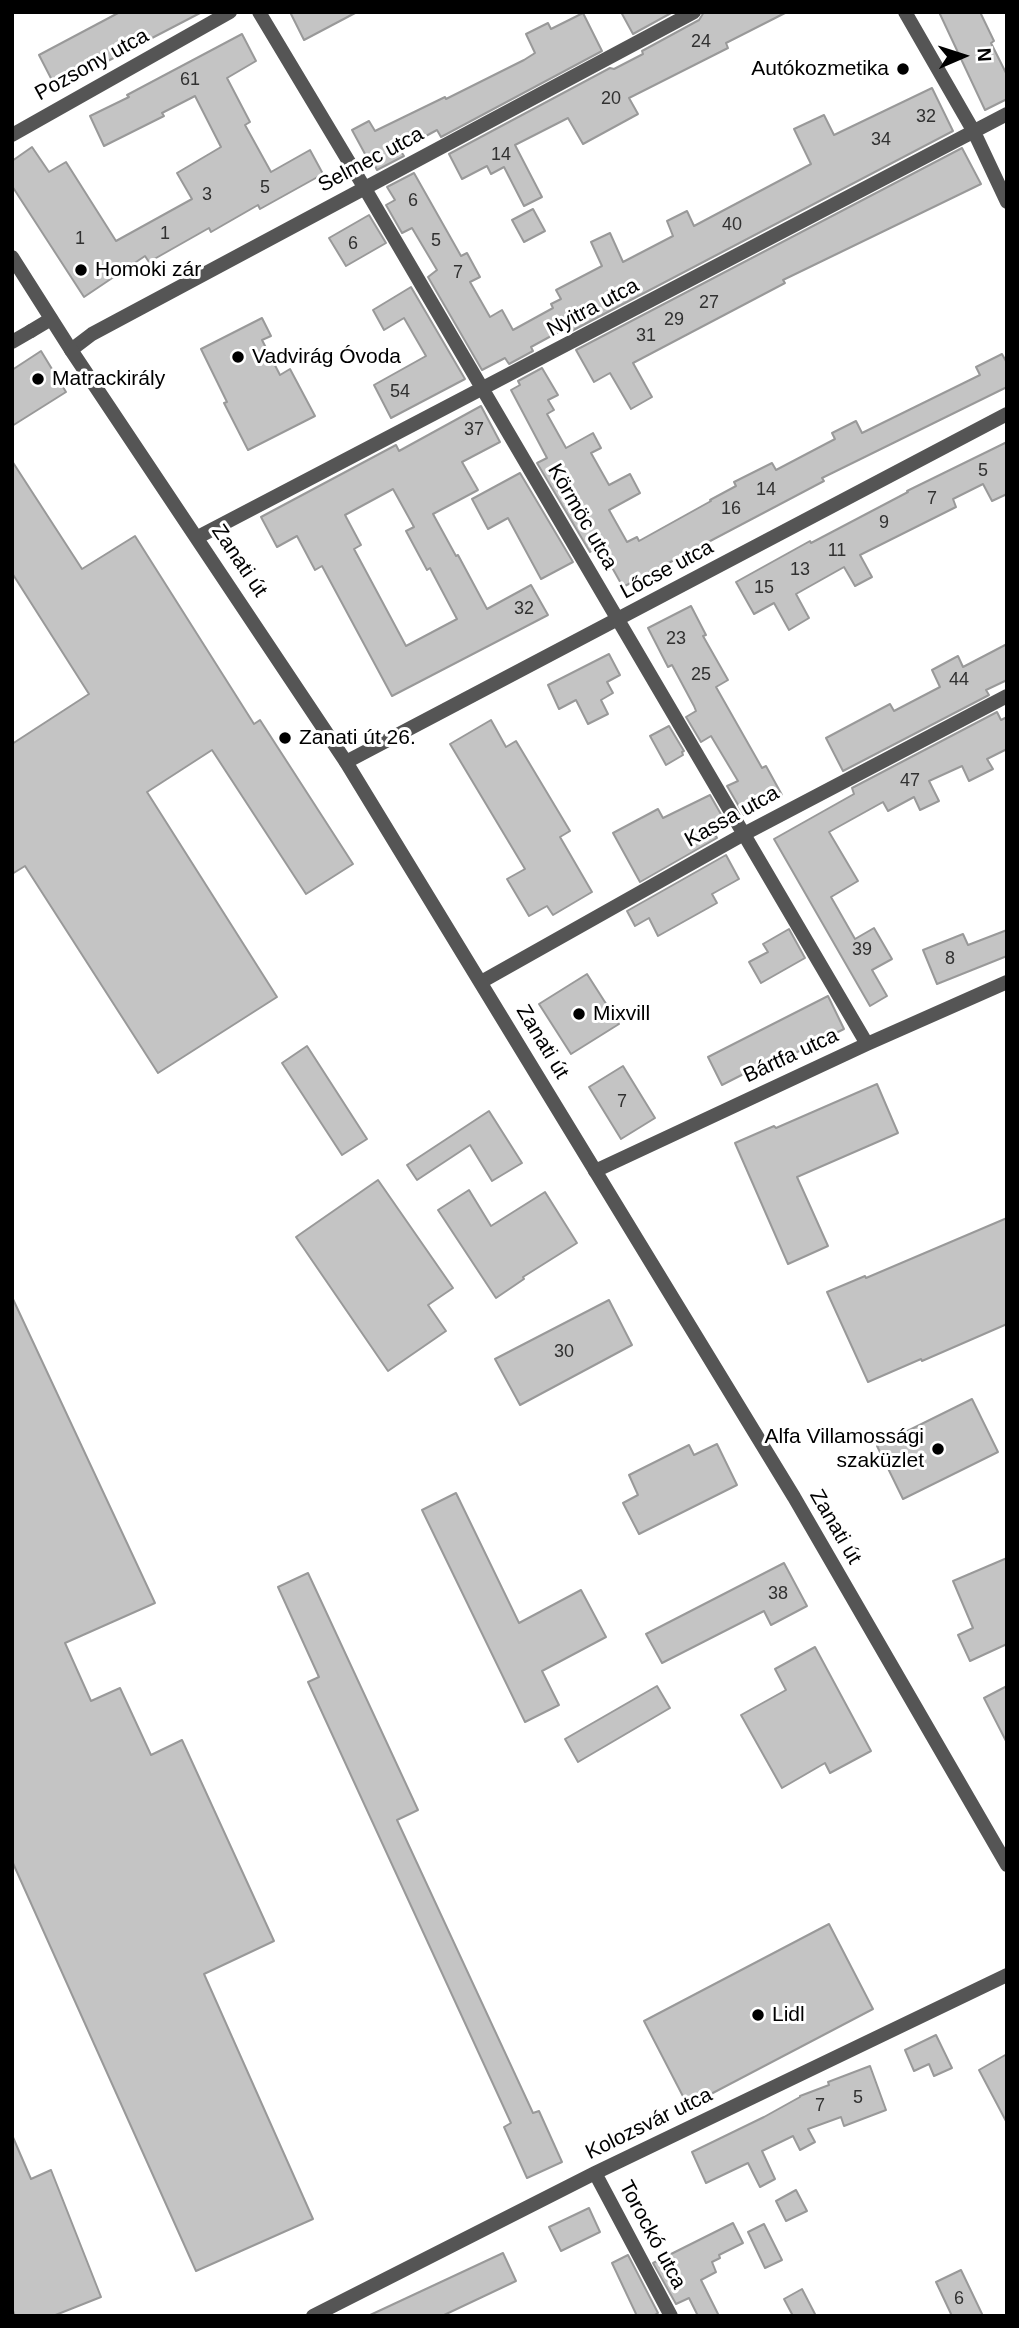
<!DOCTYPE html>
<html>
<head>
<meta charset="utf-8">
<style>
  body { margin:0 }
  #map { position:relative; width:1019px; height:2328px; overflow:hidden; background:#fff; font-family:Helvetica,sans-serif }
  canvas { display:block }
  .frame { position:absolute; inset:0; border:14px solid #000; pointer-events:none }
  .north { position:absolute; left:928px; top:21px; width:70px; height:70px; -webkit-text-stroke:5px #fff; paint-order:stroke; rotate:87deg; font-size:19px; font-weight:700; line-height:28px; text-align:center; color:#000 }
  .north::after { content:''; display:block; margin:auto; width:24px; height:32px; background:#000; clip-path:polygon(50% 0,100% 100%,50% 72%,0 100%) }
</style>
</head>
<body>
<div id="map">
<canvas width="1019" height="2328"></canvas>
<div class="frame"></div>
<div class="north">N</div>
</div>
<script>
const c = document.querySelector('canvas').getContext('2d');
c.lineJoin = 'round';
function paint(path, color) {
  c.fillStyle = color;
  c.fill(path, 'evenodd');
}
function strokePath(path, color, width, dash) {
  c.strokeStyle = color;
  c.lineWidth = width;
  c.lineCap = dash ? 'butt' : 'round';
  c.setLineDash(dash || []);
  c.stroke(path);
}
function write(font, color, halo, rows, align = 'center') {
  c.font = font + ' Helvetica,sans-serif';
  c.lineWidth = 6;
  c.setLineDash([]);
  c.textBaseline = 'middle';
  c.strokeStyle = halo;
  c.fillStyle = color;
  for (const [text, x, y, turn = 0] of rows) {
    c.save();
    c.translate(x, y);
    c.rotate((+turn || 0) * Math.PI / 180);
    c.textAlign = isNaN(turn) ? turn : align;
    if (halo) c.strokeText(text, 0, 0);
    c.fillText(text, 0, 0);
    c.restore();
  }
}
const building = new Path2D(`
  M120 12H202L56 88 39 55Z
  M290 12H357L304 40Z
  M621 12H673L633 34Z
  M704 12H787L726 43 728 48 629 98 638 114 583 144 568 118 515 145 542 197 524 206 504 167 491 174 487 166 462 179 449 154 610 68 614 69 643 54 642 51 699 20Z
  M939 12H980L994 41 991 43 1007 75V99L985 110Z
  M583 13 602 51 441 137 437 130 400 150 404 156 377 170 374 164 371 165 352 130 369 121 375 131 445 97 446 99 524 60 535 53 526 34 548 23 551 29Z
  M242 34 256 61 227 78 250 122 245 125 271 172 310 150 323 174 260 209 258 205 211 232 209 228 149 262 145 256 84 297 12 186V161L32 147 49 172 66 162 116 241 192 199 177 173 221 147 195 96 162 113 164 116 104 146 90 116 129 97 127 95Z
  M932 88 953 131 566 334 564 329 531 347 533 351 509 364 505 358 482 370 428 277 437 270 412 228 402 233 386 205 395 200 387 187 414 173 461 256 467 253 480 277 470 282 490 317 502 310 513 330 553 308 551 304 561 299 556 290 602 266 591 242 610 233 623 262 673 236 667 221 687 211 694 226 811 164 794 129 824 115 834 135Z
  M962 148 981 184 783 280 785 283 633 363 652 397 631 409 610 373 594 382 576 350Z
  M533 209 545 231 524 242 512 220Z
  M369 215 386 243 346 266 329 238Z
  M411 287 465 379 391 418 374 385 426 356 404 318 384 330 373 310Z
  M262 318 271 336 262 340 280 375 290 369 315 416 248 450 224 403 227 402 201 349Z
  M41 351 66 392 12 426V370Z
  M1002 354 1007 363V387L822 478 824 481 623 587 600 546 590 552 537 463 547 458 511 390 520 385 518 381 542 368 558 395 548 400 554 410 547 414 566 448 593 433 601 448 591 453 609 485 630 474 640 493 609 510 627 542 637 537 639 541 711 501 710 500 736 486 734 482 772 463 776 470 835 439 832 433 856 421 862 433 980 375 976 367Z
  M481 406 500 442 462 462 478 490 433 514 456 556 458 555 487 609 531 585 548 615 392 696 322 566 315 570 297 536 277 547 261 517 396 445 399 451ZM393 489 414 527 406 531 427 570 430 568 457 619 406 646 354 549 361 545 345 515Z
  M1007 442V494L992 501 983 484 953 499 956 507 860 555 872 577 855 586 844 567 796 594 809 618 789 630 774 603 754 614 736 582 810 541 811 543 908 492 907 491Z
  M12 461 82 569 135 536 254 724 260 720 353 864 306 894 212 750 147 792 277 997 158 1073 25 866 12 874V744L89 694 12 573Z
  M520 473 573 562 541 579 508 518 488 529 472 499Z
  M691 606 706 635 703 636 728 680 716 687 762 768 766 766 782 795 744 815 727 786 738 781 711 736 701 742 686 717 696 711 694 706 672 665 668 667 648 628Z
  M1007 644V680L986 690 989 695 843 771 826 738 890 704 894 711 940 687 932 670 958 656 963 667Z
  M609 654 620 675 607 682 613 693 601 700 608 714 588 724 576 700 559 709 548 685Z
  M997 712 1001 720 1007 717V749L987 759 993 769 969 781 962 766 929 781 939 801 920 810 914 797 888 811 883 802 829 832 858 881 831 897 855 939 874 928 892 959 872 970 887 996 870 1006 774 839 854 794 852 788Z
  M491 720 506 747 516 741 570 831 560 837 592 892 553 915 547 906 529 916 507 879 525 869 450 744Z
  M669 726 684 751 682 752 683 755 666 765 650 736Z
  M710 795 726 823 713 830 717 838 640 882 613 833 658 809 663 818Z
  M726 855 739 879 712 894 717 903 658 936 649 918 635 926 627 911Z
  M789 929 805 958 761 983 749 962 768 952 763 944Z
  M1007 930V956L937 984 923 950 963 934 968 945Z
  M587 974 619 1024 571 1054 539 1004Z
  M828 996 844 1029 773 1064 771 1060 722 1085 708 1057Z
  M307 1046 367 1139 342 1155 282 1063Z
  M623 1066 655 1118 621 1139 589 1087Z
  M877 1084 898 1133 797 1177 828 1246 788 1264 735 1143 774 1126 776 1128Z
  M489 1111 522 1163 492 1181 470 1145 417 1180 407 1165Z
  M378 1180 453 1288 428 1305 446 1331 388 1371 296 1237Z
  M469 1190 491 1226 545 1192 577 1243 523 1277 524 1279 496 1298 438 1210Z
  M1007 1218V1324L922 1361 921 1359 868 1382 827 1292 865 1276 866 1278Z
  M12 1297 155 1603 65 1643 91 1701 120 1688 151 1755 182 1740 274 1941 204 1974 313 2219 196 2271 12 1861Z
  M609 1300 632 1345 520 1405 495 1359Z
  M972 1399 998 1452 903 1499 877 1446Z
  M717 1444 737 1485 639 1534 623 1503 638 1495 629 1475 689 1445 694 1455Z
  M456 1493 519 1623 581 1590 606 1637 542 1671 559 1705 525 1722 422 1510Z
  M1007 1558V1644L970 1661 958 1635 973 1628 953 1581Z
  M784 1563 807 1606 771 1625 764 1611 662 1663 646 1634Z
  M308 1573 418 1810 397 1820 533 2113 539 2111 562 2162 527 2178 504 2127 511 2123 308 1682 319 1677 278 1587Z
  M815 1647 871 1751 830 1773 825 1763 782 1788 741 1715 786 1690 775 1669Z
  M657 1686 670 1708 578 1762 565 1739Z
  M1007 1686V1743L984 1698Z
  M829 1924 873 2009 688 2106 644 2021Z
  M936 2035 952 2068 934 2076 929 2064 914 2071 905 2050Z
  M1007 2054V2123L979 2070Z
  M870 2066 886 2110 844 2126 841 2117 808 2129 815 2142 800 2150 793 2136 762 2151 775 2179 760 2187 748 2163 706 2183 692 2152 764 2117 800 2097V2096L829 2085 828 2082Z
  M12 2135 31 2179 51 2170 101 2297 53 2316H15L12 2308Z
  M796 2190 807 2211 786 2221 776 2201Z
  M589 2208 600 2232 561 2251 549 2227Z
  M733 2223 743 2243 719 2255 720 2258 712 2262 716 2272 701 2280 719 2316H698L689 2298 676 2304 653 2263Z
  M764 2224 782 2260 765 2268 748 2232Z
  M503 2253 516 2281 442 2316H368Z
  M628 2255 658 2313 653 2316H637L612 2263Z
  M961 2270 983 2316H952L936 2282Z
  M802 2289 816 2316H793L784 2299Z`);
const minor = new Path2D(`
  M259 12 364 187 867 1044
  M905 12 974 132 1007 202
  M12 135 230 12
  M31 331 51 319
  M71 350 92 334 694 12
  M198 537 1007 114
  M346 762 1007 414
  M481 982 744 834 1007 696
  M595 1171 867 1044 1007 982
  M595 2173 671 2316
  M313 2316 595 2173 1007 1975`);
const tertiary = new Path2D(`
  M12 257 71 350 346 762 794 1497 1007 1865
  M12 342 31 331`);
const markers = [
  [903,69,7,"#000"],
  [81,270,7,"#000"],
  [238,357,7,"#000"],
  [38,379,7,"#000"],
  [285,738,7,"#000"],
  [579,1014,7,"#000"],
  [938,1449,7,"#000"],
  [758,2015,7,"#000"]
];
const numberNames = [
  ["24",701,42],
  ["61",190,80],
  ["20",611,99],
  ["32",926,117],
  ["34",881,140],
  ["14",501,155],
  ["5",265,188],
  ["3",207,195],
  ["6",413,201],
  ["40",732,225],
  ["1",165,234],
  ["1",80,239],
  ["5",436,241],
  ["6",353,244],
  ["7",458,273],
  ["27",709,303],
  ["29",674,320],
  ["31",646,336],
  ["54",400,392],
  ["37",474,430],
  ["5",983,471],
  ["14",766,490],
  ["7",932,499],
  ["16",731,509],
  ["9",884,523],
  ["11",837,551],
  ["13",800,570],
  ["15",764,588],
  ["32",524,609],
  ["23",676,639],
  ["25",701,675],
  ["44",959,680],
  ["47",910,781],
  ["39",862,950],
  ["8",950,959],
  ["7",622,1102],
  ["30",564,1352],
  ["38",778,1594],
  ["5",858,2098],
  ["7",820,2106],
  ["6",959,2299]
];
const streetNames = [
  ["Pozsony utca",92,65,-29],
  ["Selmec utca",371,160,-28],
  ["Nyitra utca",593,308,-28],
  ["Körmöc utca",582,517,60],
  ["Zanati út",239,561,56],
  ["Lőcse utca",667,570,-28],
  ["Kassa utca",732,817,-29],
  ["Zanati út",542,1042,59],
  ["Bártfa utca",791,1056,-25],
  ["Zanati út",835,1527,60],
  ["Kolozsvár utca",649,2124,-26],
  ["Torockó utca",652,2235,62]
];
const poiNames = [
  ["Autókozmetika",889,69,"right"],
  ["Homoki zár",95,270],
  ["Vadvirág Óvoda",252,357],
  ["Matrackirály",52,379],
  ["Zanati út 26.",299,738],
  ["Mixvill",593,1014],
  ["Alfa Villamossági",924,1437,"right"],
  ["szaküzlet",924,1461,"right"],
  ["Lidl",772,2015]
];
paint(building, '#c4c4c4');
strokePath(building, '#999', 2);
strokePath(minor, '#555', 14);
strokePath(tertiary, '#555', 14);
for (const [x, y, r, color] of markers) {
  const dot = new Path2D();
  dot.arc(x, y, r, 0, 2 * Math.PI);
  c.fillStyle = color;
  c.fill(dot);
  strokePath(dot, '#fff', 2.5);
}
write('18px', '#313131', null, numberNames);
write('21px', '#000', '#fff', streetNames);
write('21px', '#000', '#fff', poiNames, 'left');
</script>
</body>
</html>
